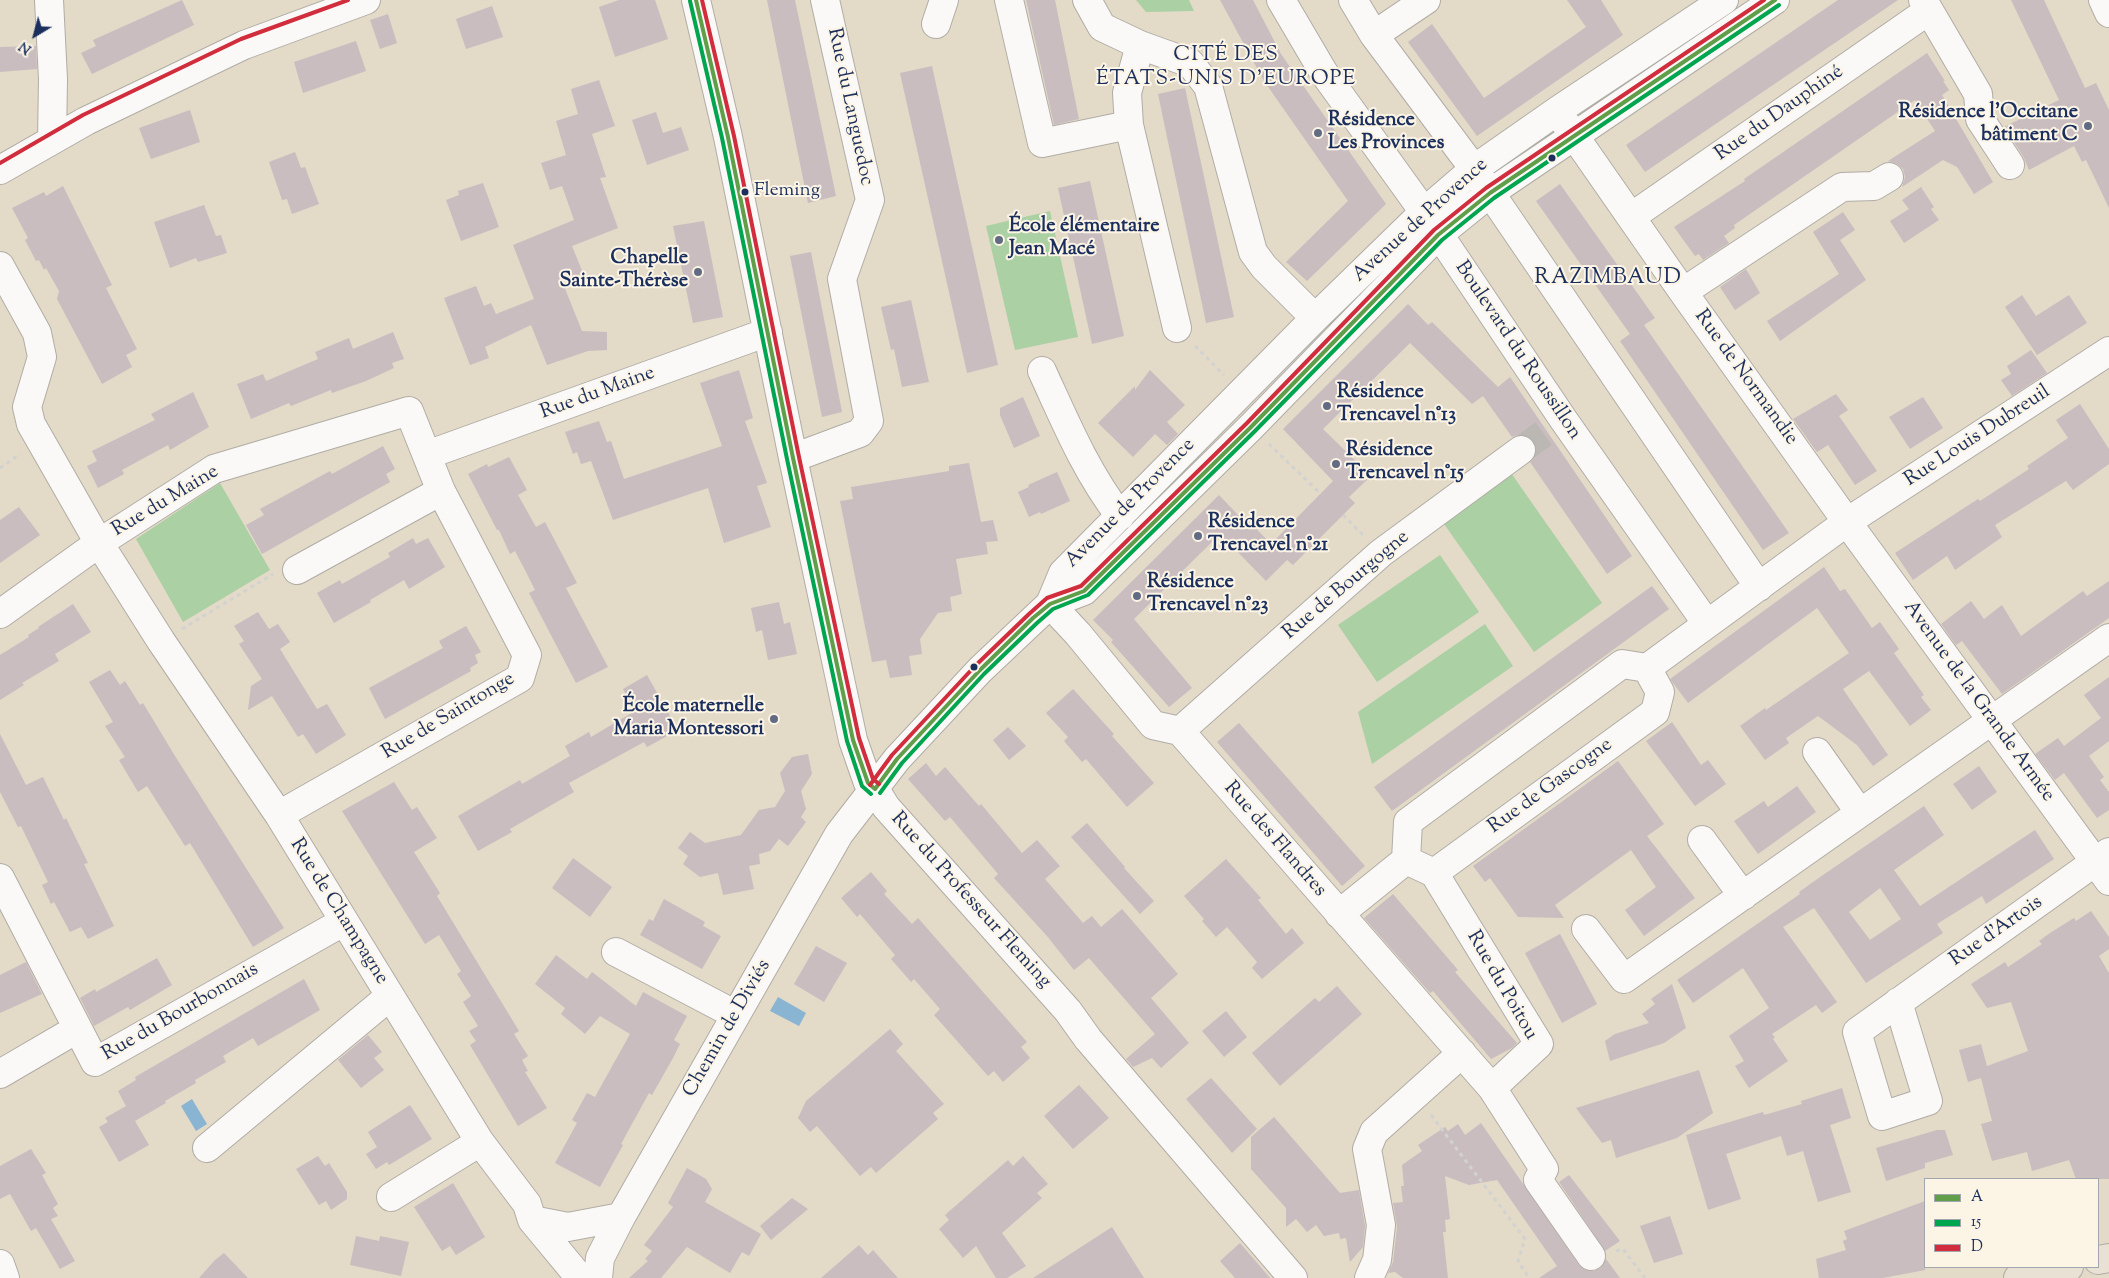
<!DOCTYPE html>
<html>
<head>
<meta charset="utf-8">
<style>
  body { margin:0 }
  #map { position:relative; width:2109px; height:1278px; overflow:hidden; background:#e3dac8; font-family:"Sorts Mill Goudy",serif }
  canvas { display:block }
  .legend { position:absolute; left:1924px; top:1178px; width:175px; height:90px; box-sizing:border-box; background:#fcf5e5; border:1px solid #a2a6af; margin:0; padding:6px 9px; list-style:none; font-size:15px; color:#1b2f5e }
  .legend li { display:flex; align-items:center; gap:10px; height:25px }
  .legend b { width:25px; border:1px solid #a2a6af }
  .north { position:absolute; left:10px; top:10px; width:50px; height:50px; -webkit-text-stroke:4px #fcf5e5; paint-order:stroke; rotate:217deg; font-size:14px; font-weight:700; line-height:20px; text-align:center; color:#1b2f5e }
  .north::after { content:''; display:block; margin:auto; width:18px; height:22px; background:#1b2f5e; clip-path:polygon(50% 0,100% 100%,50% 72%,0 100%) }
</style>
</head>
<body>
<div id="map">
<canvas width="2109" height="1278"></canvas>
<ul class="legend">
<li><b style="height:6px;background:#609e49"></b>A</li>
<li><b style="height:6px;background:#00a64f"></b>15</li>
<li><b style="height:6px;background:#d12d3d"></b>D</li>
</ul>
<div class="north">N</div>
</div>
<script>
const c = document.querySelector('canvas').getContext('2d');
c.lineJoin = 'round';
function paint(path, color) {
  c.fillStyle = color;
  c.fill(path, 'evenodd');
}
function strokePath(path, color, width, dash) {
  c.strokeStyle = color;
  c.lineWidth = width;
  c.lineCap = dash ? 'butt' : 'round';
  c.setLineDash(dash || []);
  c.stroke(path);
}
function write(font, color, halo, rows, align = 'center') {
  c.font = font + ' "Sorts Mill Goudy",serif';
  c.lineWidth = 4;
  c.setLineDash([]);
  c.textBaseline = 'middle';
  c.strokeStyle = halo;
  c.fillStyle = color;
  for (const [text, x, y, turn = 0] of rows) {
    c.save();
    c.translate(x, y);
    c.rotate((+turn || 0) * Math.PI / 180);
    c.textAlign = isNaN(turn) ? turn : align;
    if (halo) c.strokeText(text, 0, 0);
    c.fillText(text, 0, 0);
    c.restore();
  }
}
const green = new Path2D(`
  M1136 0H1189L1194 11 1146 12Z
  M1050 211 1078 337 1015 350 986 226Z
  M1511 473 1602 603 1534 652 1442 521Z
  M220 483 270 570 183 622 136 539Z
  M1440 555 1479 612 1377 682 1338 625Z
  M1485 624 1513 666 1372 764 1358 712Z`);
const water = new Path2D(`
  M778 997 806 1013 799 1026 770 1011Z
  M192 1099 207 1124 196 1131 181 1106Z`);
const building = new Path2D(`
  M182 0 194 25 92 74 81 53 96 46 93 40Z
  M619 0H655L668 39 615 57 599 7Z
  M767 0H795L836 196 808 203Z
  M1026 0H1055L1079 119 1054 125Z
  M1220 0H1253L1281 54 1386 204 1307 281 1286 262 1348 201 1264 81Z
  M1567 0H1601L1623 35 1477 136 1408 42 1432 24 1484 98 1586 27Z
  M1838 0H1898L1645 172 1626 145Z
  M2011 0H2044L2085 88 2096 83 2109 110V208L2086 160 2082 162 2074 146 2029 170 2023 156 2004 127 2059 100Z
  M492 6 503 37 466 49 456 19Z
  M388 14 397 43 380 49 370 20Z
  M356 41 366 71 303 93 294 62Z
  M36 46 37 69 0 72V47Z
  M1927 53 1945 81H1943L1949 90 1942 95 1993 182 1974 194 1957 167 1943 160 1902 187 1905 177 1903 169 1897 164 1888 161 1935 131 1915 100 1734 225 1735 228 1724 236 1729 243 1703 260 1699 254 1695 256 1674 227 1745 181 1744 179Z
  M932 66 998 365 967 373 900 73Z
  M599 80 615 126 592 134 606 177 600 178 618 228 572 246 583 273 562 281 582 331 607 332V350L588 351 547 365 531 325 485 347 489 358 470 365 444 298 476 286 484 306 491 303 496 314 534 299 513 245 574 220 562 186 550 190 541 163 566 155 556 121 578 114 571 89Z
  M1185 88 1234 317 1206 323 1158 94Z
  M190 110 200 142 151 159 139 128Z
  M656 112 663 133 681 127 689 150 647 165 632 120Z
  M295 152 301 168 305 167 319 204 292 214 287 199 282 200 269 162Z
  M1090 181 1124 336 1092 344 1058 188Z
  M483 183 499 227 461 241 446 200 459 195 458 191Z
  M1560 184 1655 318 1644 325 1789 533 1763 550 1620 341 1630 334 1536 201Z
  M63 186 112 285 106 288 137 349 126 355 132 367 102 384 57 299 59 291 46 268 44 270 39 260 36 261 25 240 28 238 12 208 44 192 46 196Z
  M1921 187 1934 207 1931 209 1939 220 1904 243 1890 221 1909 209 1902 200Z
  M204 205 216 236 221 235 227 253 198 262 196 258 170 268 154 222Z
  M1843 212 1855 230 1840 240 1866 280 1780 341 1767 321 1839 274 1813 232Z
  M704 221 723 317 693 323 673 226Z
  M811 252 842 412 822 417 790 256Z
  M1746 269 1760 293 1735 310 1720 287Z
  M2022 295 2036 316 2069 295 2087 323 2037 355 2005 307Z
  M911 300 929 382 902 387 894 349 891 350 881 307Z
  M1408 304 1428 325 1432 322 1498 387 1510 377 1632 556 1607 574 1530 462 1535 457 1537 449 1533 440 1527 436 1520 434 1512 437 1483 396 1472 404 1410 343 1323 429 1371 476 1349 497 1355 503 1293 565 1287 560 1266 581 1220 534 1134 619 1192 688 1169 707 1111 642 1113 640 1093 620 1219 495 1238 515 1241 513 1271 544 1333 481 1283 429Z
  M393 332 404 359 392 363 394 368 366 381 332 393 331 390 291 406 289 403 251 419 237 384 263 374 266 381 318 359 315 352 349 338 353 349Z
  M2031 350 2047 373 2012 396 2001 380 2011 374 2007 366Z
  M739 370 753 418 745 421 767 483 757 486 771 527 724 543 708 488 613 520 591 461 581 464 577 452 573 454 565 432 599 421 607 442 611 441 624 479 722 446 700 383Z
  M1150 370 1185 405 1167 422 1178 434 1167 445 1155 434 1133 457 1098 423 1135 386V390Z
  M193 392 209 427 170 450 168 445 122 470 124 474 98 488 87 466 97 461 92 451 155 420 151 414Z
  M1836 394 1848 410 1839 416 1877 471 1855 485 1828 445 1817 452 1793 419Z
  M1023 397 1040 436 1014 448 1000 415V408Z
  M1923 397 1943 428 1910 449 1889 417Z
  M2080 404 2109 449V464L2073 490 2066 481 1995 525 2002 537 1955 570 1947 556 1913 580 1895 553 1978 499 1980 501 2029 469 2027 466 2068 438 2056 420Z
  M383 446 395 469 386 474 390 482 262 554 246 525 264 515 260 509 330 471 332 474Z
  M509 457 527 490 518 495 536 527 545 522 562 554 577 583 566 588 608 667 576 683 529 593 535 590 526 572 515 551 510 554 499 530H497L468 474 487 464 488 467Z
  M969 463 981 522 993 520 998 541 986 542 988 554 956 559 962 594 950 597 952 611 938 613 920 639 922 654 909 656 912 675 890 678 886 660 872 662 840 501 853 499 851 487 949 471V466Z
  M1057 472 1070 501 1041 514 1040 512 1029 517 1018 492 1029 487 1028 485Z
  M19 507 40 535 0 563V520Z
  M413 538 416 544 428 538 445 567 409 589 404 580 370 600 371 602 334 623 317 593 340 580 342 584 390 557 388 553Z
  M1824 567 1840 591 1845 589 1872 628 1880 622 1899 649 1894 653 1924 695 1921 697 1931 710 1910 726 1869 671 1843 689 1888 755 1873 766 1857 745 1818 716 1786 738 1789 743 1765 760 1740 726 1765 708 1766 710 1849 653 1817 608 1688 703 1670 679Z
  M2109 581V618L2002 694 1962 641 1956 645 1941 624 1971 601 1984 619 2002 605 2021 636 2083 591 2087 596Z
  M1652 586 1669 609 1392 811 1374 787Z
  M779 602 784 624 790 622 797 654 768 660 762 630 756 632 751 608Z
  M73 604 91 632 55 654 59 661 22 683 24 685 0 700V655L29 637 28 635 39 628 38 627Z
  M258 612 269 629 278 624 290 642 280 649 317 709 327 704 346 735 316 754 303 734 298 737 272 696 248 710 251 686 262 679 239 644 244 641 234 626Z
  M466 626 481 652 475 655 478 663 470 668 471 671 385 719 369 688 443 648 439 641Z
  M110 670 120 685 125 681 140 705 143 703 175 756 284 928 253 947 190 843 185 846 147 786 138 792 119 760 125 757 105 726 113 722 89 682Z
  M647 675 678 730 647 747 644 742 569 783 574 792 510 829 512 832 478 851 458 816 520 780 522 784 570 756 565 746 589 732 591 737 635 711 623 689Z
  M2109 677V741L2089 756 2104 777 2100 780 2109 792V810L2097 818 2064 773 2055 780 2035 754 2058 738 2064 746 2101 718 2084 695Z
  M1073 689 1114 734 1112 736 1154 783 1127 807 1086 759 1082 762 1064 741 1068 737 1046 713Z
  M1672 722 1701 765 1708 760 1726 784 1695 806 1646 741Z
  M1239 723 1365 866 1342 886 1217 742Z
  M1008 727 1026 746 1009 760 993 740Z
  M0 734 26 785 43 777 64 820 66 818 88 863 84 864 114 926 88 939 81 927 70 932 54 902 51 904 42 885 48 882 21 826 18 827 0 792Z
  M808 754 812 774 801 791 806 809 801 817 806 822 788 846 779 839 770 851 759 854 760 864 749 866 754 889 723 895 718 873 700 877 683 864 688 856 678 848 690 832 705 843 741 835 759 810 775 807 785 791 780 773 792 757Z
  M1618 761 1664 824 1647 836 1695 898 1644 936 1625 910 1656 887 1631 850 1555 905 1564 918 1518 917 1490 878 1485 882 1473 866Z
  M926 763 936 776 945 767 979 806 981 804 1022 853 1037 840 1060 866 1045 879 1083 923 1092 916 1101 927 1122 909 1178 974 1151 998 1189 1043 1161 1068 1152 1058 1133 1067 1126 1059 1155 1034 1089 958 1074 970 1047 936 994 878 998 874 950 817 945 821 908 779Z
  M1979 766 1997 792 1972 810 1953 784Z
  M394 782 412 810 417 807 437 838 414 852 440 893 437 896 519 1031 514 1034 528 1056 522 1060 528 1071 525 1072 547 1108 518 1126 470 1045 476 1041 469 1031 478 1026 463 1002 471 996 457 974 461 971 439 935 425 944 342 811Z
  M1797 786 1816 812 1758 854 1734 821 1764 801 1768 807Z
  M1924 806 1944 835 1894 870 1920 906 2035 830 2054 859 1986 904 1982 896 1937 924 1943 933 1866 983 1814 908 1783 927 1837 1002 1822 1013 1816 1005 1772 1034 1775 1037 1773 1039 1788 1061 1749 1088 1735 1066 1744 1061 1729 1036 1769 1008 1743 968 1693 1003 1677 980 1800 894 1799 892 1823 875ZM1880 888 1901 919 1870 940 1849 912Z
  M1087 823 1125 867 1124 868 1154 901 1140 914 1071 837Z
  M573 858 612 887 590 917 552 888Z
  M1226 859 1261 898 1258 900 1286 934 1292 928 1304 943 1262 979 1252 968 1257 962 1227 927 1216 937 1202 921 1204 919 1184 896Z
  M871 872 887 891 884 894 912 924 918 918 1027 1042 1021 1047 1030 1058 1003 1082 994 1071 988 1076 934 1015 940 1009 914 979 911 982 891 959 895 955 860 914 857 917 841 898Z
  M1393 894 1458 970 1455 972 1517 1043 1512 1048 1491 1059 1433 991 1430 993 1364 918Z
  M664 899 705 922 703 926 721 936 702 969 640 935 649 919 653 921Z
  M2091 911 2109 937V949L2099 956 2109 973V1179H2076L2069 1160 2032 1171 2027 1152 1992 1161 1981 1124 1992 1121 1981 1078 1968 1082 1959 1050 1981 1044 1987 1066 2028 1051 2011 1002 1987 1008 1971 984 2005 962 2008 967 2042 944 2039 941 2050 933 2074 918 2076 921Z
  M1560 934 1597 1004 1562 1023 1525 953Z
  M816 946 847 963 824 1002 794 984Z
  M556 955 587 979 592 972 636 1006 643 992 687 1016 674 1040 680 1044 673 1058 652 1095 649 1093 621 1144 623 1145 600 1187 555 1163 577 1123 572 1120 587 1093 595 1097 630 1034 600 1016 585 1034 561 1014 565 1008 535 984Z
  M157 958 172 985 130 1010 128 1007 94 1026 80 998 95 989 96 992Z
  M26 962 42 994 0 1013V975Z
  M304 979 320 1010 258 1046 253 1038 223 1056 226 1062 195 1080 196 1083 165 1101 166 1103 135 1121 149 1145 119 1162 99 1127 108 1122 105 1118 126 1106 118 1091 136 1080 135 1077Z
  M1672 984 1686 1028 1664 1043 1610 1061 1605 1041 1615 1034 1649 1023 1642 1014 1655 1004 1651 999Z
  M1337 986 1362 1014 1280 1086 1252 1053 1315 998 1319 1002Z
  M1226 1011 1247 1037 1224 1057 1202 1031Z
  M890 1029 903 1044 896 1051 944 1104 933 1113 938 1119 876 1173 871 1167 860 1176 817 1126 810 1132 798 1118 806 1101Z
  M368 1035 382 1052 374 1058 384 1070 361 1088 338 1060Z
  M1699 1070 1713 1113 1677 1138 1616 1158 1611 1140 1602 1143 1576 1108Z
  M1211 1078 1257 1129 1232 1153 1186 1099Z
  M1079 1085 1109 1118 1073 1149 1044 1116Z
  M1842 1088 1851 1118 1830 1125 1851 1192 1818 1202 1803 1151 1787 1156 1781 1136 1726 1154 1741 1199 1708 1210 1686 1135 1763 1112 1764 1115 1802 1104 1801 1101Z
  M410 1105 432 1139 389 1165 387 1162 376 1169 366 1154 377 1147 368 1132Z
  M1274 1117 1340 1193 1359 1190 1365 1226 1363 1247 1350 1262 1346 1238 1340 1239 1339 1233 1324 1236 1316 1225 1307 1232 1296 1219 1286 1227V1208L1251 1169V1137Z
  M1481 1123 1579 1265 1585 1270 1593 1271 1600 1268 1606 1259 1620 1278H1539L1557 1266 1497 1180 1469 1185 1445 1176 1450 1219 1445 1220 1446 1232H1443L1448 1278H1403L1395 1272 1388 1273 1393 1262 1397 1227 1393 1203 1403 1202 1401 1186H1404L1402 1165 1422 1151 1418 1145 1445 1127 1448 1131 1458 1124 1465 1135Z
  M1937 1130H1945L1953 1155 1925 1163V1168L1886 1181 1876 1148Z
  M31 1149 46 1173 42 1175 58 1204 53 1208 58 1216 51 1219 75 1261 60 1269 36 1228 31 1231 10 1194 0 1199V1166Z
  M318 1156 325 1166 329 1163 347 1192V1199L331 1210 326 1201 319 1205 296 1169Z
  M1023 1156 1048 1184 1037 1193 1042 1198 1002 1233 1026 1266 1007 1278H996L976 1246 963 1258 939 1229 949 1220 945 1215 1008 1160 1013 1166Z
  M687 1168 706 1179 712 1189 705 1202 761 1234 749 1256 742 1252 730 1273 687 1247 661 1278H629L648 1261 645 1259 652 1251 644 1245 673 1207 668 1203Z
  M1569 1175 1620 1241 1605 1251 1559 1182Z
  M453 1183 485 1237 456 1255 450 1246 442 1251 414 1207Z
  M792 1198 808 1209 771 1240 760 1226Z
  M1925 1201V1270L1883 1278H1819L1816 1259 1846 1250 1843 1241 1847 1239 1844 1231Z
  M1670 1216 1683 1254 1654 1263 1640 1226Z
  M1112 1227 1144 1278H1033Z
  M356 1236 379 1241 380 1236 409 1242 401 1276 350 1265Z
  M1240 1243 1270 1278H1235L1220 1261Z
  M859 1245 868 1255 873 1250 898 1278H821Z
  M224 1253 248 1278H199L215 1260Z`);
const minorTunnel = new Path2D(`
  M1521 450 1547 431`);
const path = new Path2D(`
  M1195 346 1224 375
  M1269 444 1321 494
  M0 468 20 454
  M1343 515 1363 535
  M182 629 273 574
  M1431 1115 1525 1239 1518 1261 1529 1278
  M1616 1251 1623 1249 1645 1278`);
const minor = new Path2D(`
  M49 0 53 79 52 140
  M696 0 728 137 793 458 853 740 868 783 875 789 886 807 1068 1011 1088 1039 1293 1278
  M1009 0 1042 143 1129 125
  M1087 0 1102 27 1140 45 1190 63 1208 86 1253 252 1264 267 1315 318
  M1281 0 1324 73 1424 212 1563 419 1707 624
  M1353 0 1374 35 1474 169 1759 587
  M1923 0 1978 94 1980 119 2010 165
  M2103 0 2109 13
  M936 24 944 0
  M1374 35 1426 0
  M1140 45 1127 93 1129 125 1177 328
  M1557 111 1683 292 1847 522 2109 881
  M0 170 86 121 244 45 366 0
  M1631 217 1928 11
  M0 266 37 333 42 357 27 407 31 424 99 543 161 641 279 815 480 1142 527 1204 532 1220 580 1278
  M1683 292 1842 187 1874 186 1889 177
  M1042 371C1066 423 1085 470 1120 516
  M427 455 768 332
  M793 458 860 433 869 421 842 279 870 200 825 0
  M297 570 441 491
  M1050 604 1063 573 1315 318 1424 212 1474 169 1557 111 1724 0
  M1050 604 1078 634 1153 725 1180 731 1492 1088 1544 1169 1538 1180 1591 1256
  M0 614 99 543 214 469 409 411 441 491 527 655 520 678 279 815
  M1647 668 1660 692 1655 712 1434 873 1406 860 1408 822 1622 664 1647 668 1847 522 2109 351
  M1180 731 1381 553 1521 450
  M1817 752 1860 813
  M1702 840 1743 896
  M1434 873 1539 1044 1492 1088
  M0 878 95 1062 343 922
  M1339 914 1406 860
  M1586 929 1624 979 2109 638
  M616 952 736 1015
  M1898 1002 1928 1101 1882 1116 1857 1032 2109 852
  M0 1074 77 1029
  M207 1148 390 996
  M391 1197 480 1142
  M532 1220 568 1227 621 1217
  M0 1264 5 1278
  M598 1278 600 1258 621 1217 839 834 897 759 980 670 1050 604 1084 591 1251 427 1438 235 1490 193 1775 0
  M1369 1278 1377 1260 1381 1225 1367 1149 1374 1132 1462 1053`);
const major = new Path2D(`
  M2098 1260 2109 1258
  M2018 1278 2069 1267`);
const bus1 = new Path2D(`
  M696 0 728 137 793 458 853 740 868 783 875 789
  M875 789 897 759 980 670 1033 618 1050 604 1084 591 1251 427 1438 235 1490 193 1775 0`);
const bus2 = new Path2D(`
  M690 1 722 138 787 459 847 741 862 786 871 794
  M880 793 902 763 984 674 1037 623 1053 609 1088 595 1255 431 1442 240 1494 198 1779 5`);
const bus3 = new Path2D(`
  M702 0 734 136 799 457 859 738 873 779 879 784
  M0 163 83 115 241 39 348 0
  M870 785 892 755 975 666 1029 614 1047 598 1081 586 1247 423 1434 230 1486 188 1764 0`);
const markers = [
  [2088,126,5,"#616b83"],
  [1318,133,5,"#616b83"],
  [1552,158,4.5,"#1b2f5e"],
  [745,192,4.5,"#1b2f5e"],
  [999,240,5,"#616b83"],
  [698,272,5,"#616b83"],
  [1327,406,5,"#616b83"],
  [1336,464,5,"#616b83"],
  [1198,536,5,"#616b83"],
  [1137,596,5,"#616b83"],
  [974,667,4.5,"#1b2f5e"],
  [774,719,5,"#616b83"]
];
const busNames = [
  ["Fleming",754,192]
];
const streetNames = [
  ["Rue du Languedoc",849,107,78],
  ["Rue du Dauphiné",1780,114,-35],
  ["Avenue de Provence",1421,221,-42],
  ["Boulevard du Roussillon",1517,351,56],
  ["Rue de Normandie",1745,378,54],
  ["Rue du Maine",598,394,-20],
  ["Rue Louis Dubreuil",1978,437,-33],
  ["Rue du Maine",166,502,-31],
  ["Avenue de Provence",1131,504,-45],
  ["Rue de Bourgogne",1347,586,-40],
  ["Avenue de la Grande Armée",1978,702,54],
  ["Rue de Saintonge",449,717,-31],
  ["Rue de Gascogne",1551,787,-36],
  ["Rue des Flandres",1274,840,49],
  ["Rue du Professeur Fleming",970,901,48],
  ["Rue de Champagne",338,912,58],
  ["Rue d'Artois",1997,932,-35],
  ["Rue du Poitou",1501,986,60],
  ["Rue du Bourbonnais",181,1013,-30],
  ["Chemin de Diviés",728,1029,-60]
];
const poiNames = [
  ["Résidence l'Occitane",2078,114,"right"],
  ["bâtiment C",2078,137,"right"],
  ["Résidence",1328,122],
  ["Les Provinces",1328,145],
  ["École élémentaire",1009,228],
  ["Jean Macé",1009,251],
  ["Chapelle",688,260,"right"],
  ["Sainte-Thérèse",688,283,"right"],
  ["Résidence",1337,394],
  ["Trencavel n°13",1337,417],
  ["Résidence",1346,452],
  ["Trencavel n°15",1346,475],
  ["Résidence",1208,524],
  ["Trencavel n°21",1208,547],
  ["Résidence",1147,584],
  ["Trencavel n°23",1147,607],
  ["École maternelle",764,708,"right"],
  ["Maria Montessori",764,731,"right"]
];
const neighbourhoodNames = [
  ["CITÉ DES",1226,56],
  ["ÉTATS-UNIS D'EUROPE",1226,80]
];
const quarterNames = [
  ["RAZIMBAUD",1608,279]
];
paint(green, '#aad0a4');
paint(water, '#89b4d2');
paint(building, '#c9bdc0');
strokePath(minorTunnel, '#bbb8b3', 28, [28, 14]);
strokePath(minor, '#b0ada6', 30);
strokePath(major, '#b0ada6', 30);
strokePath(path, '#d2d2d0', 3, [4, 4]);
strokePath(minor, '#fbf9f7', 28);
strokePath(major, '#e9e1d4', 28);
strokePath(bus1, '#609e49', 4);
strokePath(bus2, '#00a64f', 4);
strokePath(bus3, '#d12d3d', 4);
for (const [x, y, r, color] of markers) {
  const dot = new Path2D();
  dot.arc(x, y, r, 0, 2 * Math.PI);
  c.fillStyle = color;
  c.fill(dot);
  strokePath(dot, '#fcf5e5', 2);
}
write('19px', '#1b2f5e', '#fcf5e5', busNames, 'left');
write('20px', '#1b2f5e', '#fcf5e5', streetNames);
write('bold 20px', '#1b2f5e', '#fcf5e5', poiNames, 'left');
c.letterSpacing = '1px';
write('21px', '#1b2f5e', '#fcf5e5', neighbourhoodNames);
c.letterSpacing = '0px';
c.letterSpacing = '1px';
write('22px', '#1b2f5e', '#fcf5e5', quarterNames);
c.letterSpacing = '0px';
</script>
</body>
</html>
